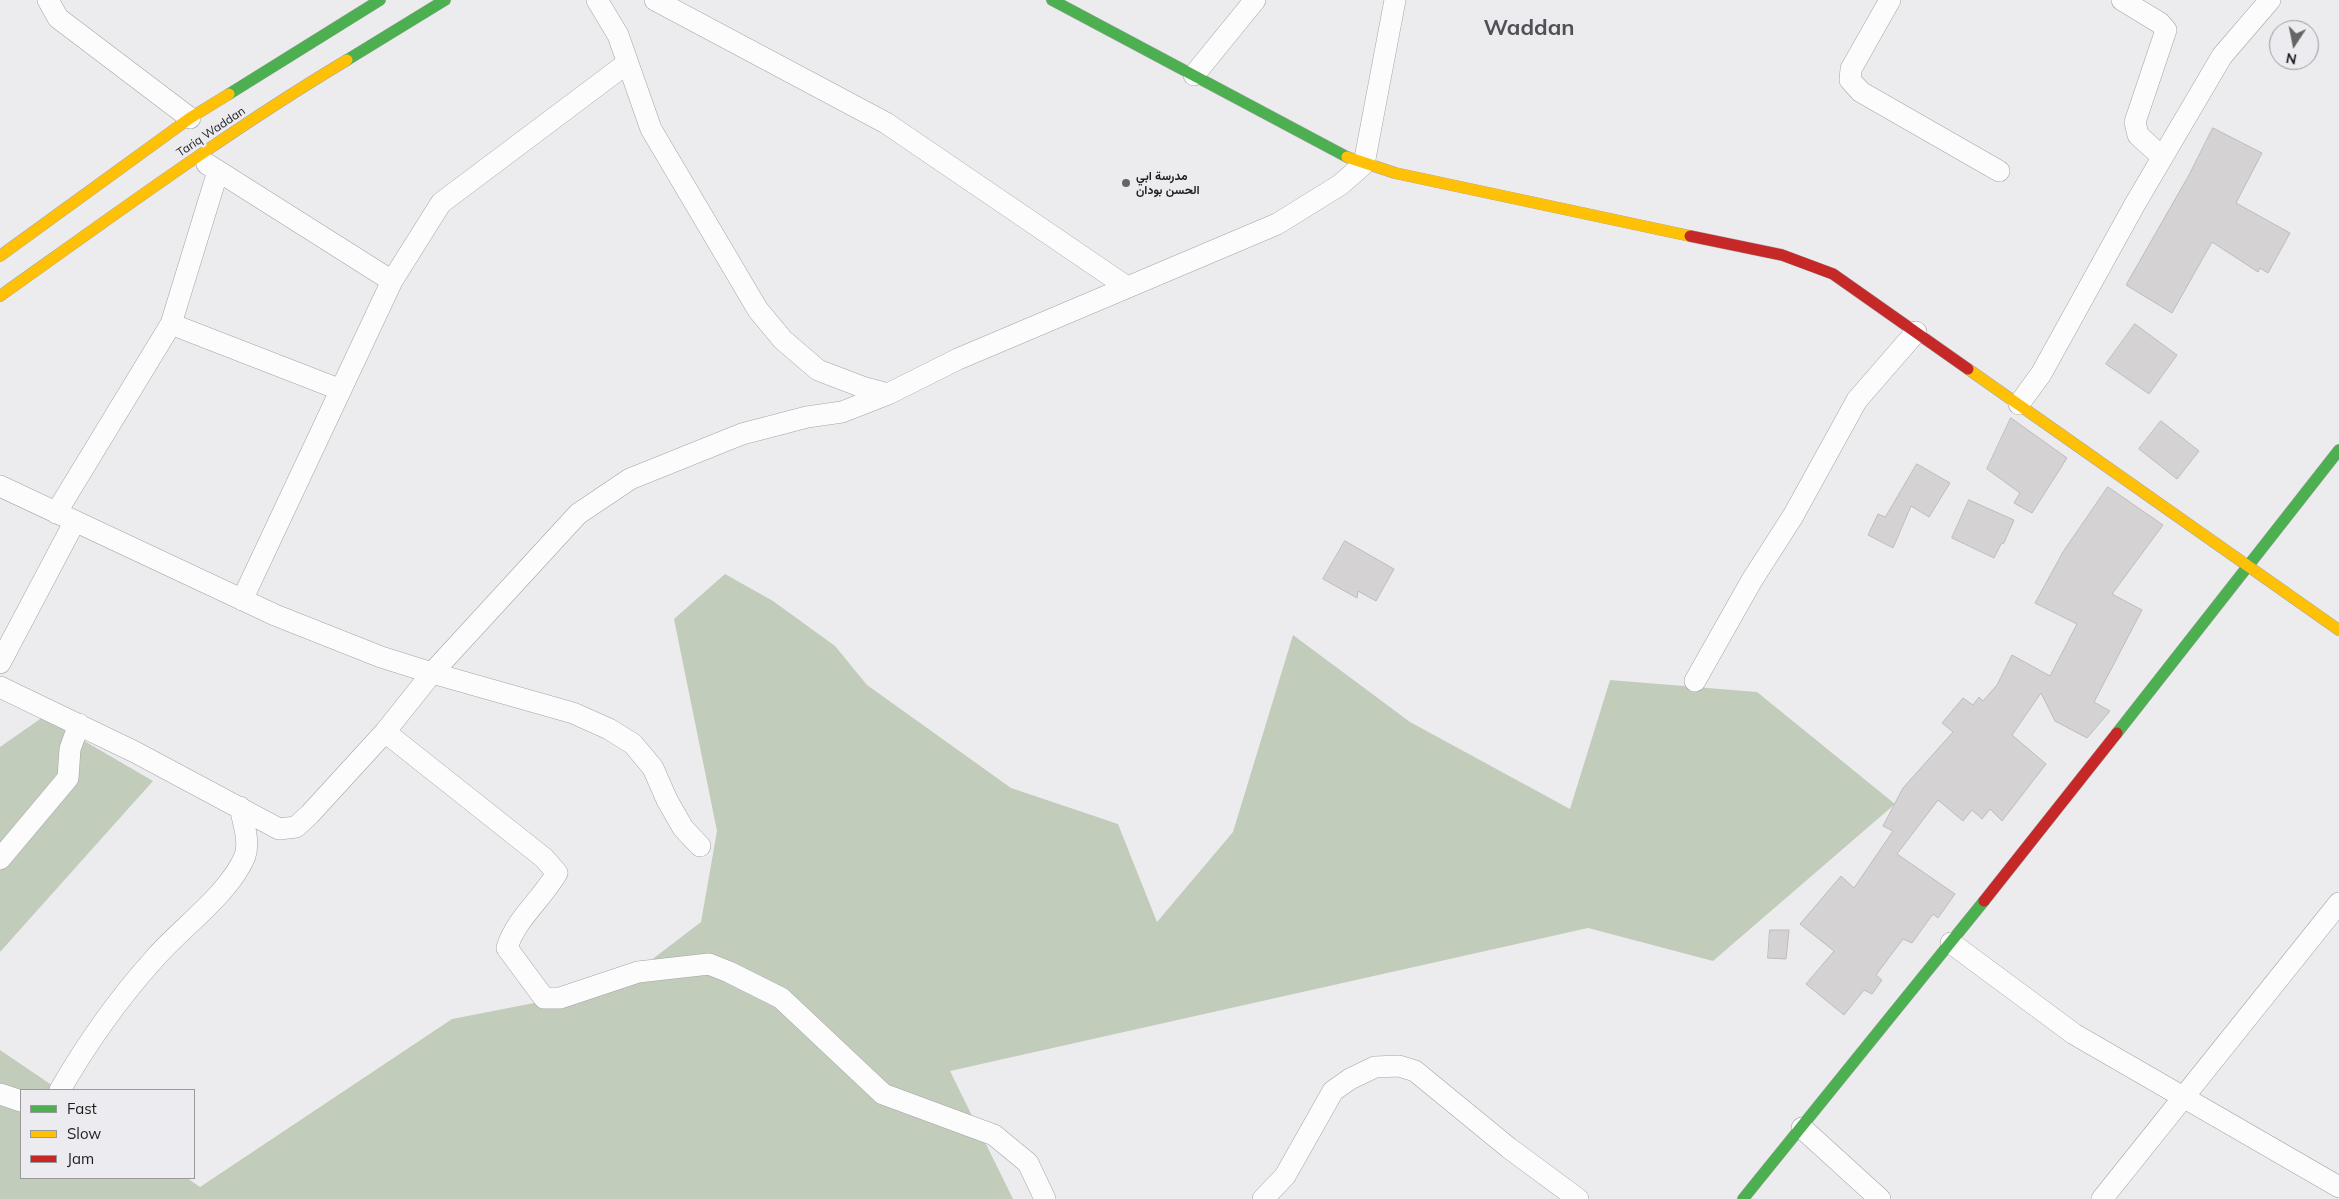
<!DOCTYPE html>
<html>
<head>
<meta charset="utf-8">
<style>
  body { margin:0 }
  #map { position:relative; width:2339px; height:1199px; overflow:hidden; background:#ececef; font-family:Mulish,sans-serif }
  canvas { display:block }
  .legend { position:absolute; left:20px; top:1089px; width:175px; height:90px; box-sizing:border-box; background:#ebebf0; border:1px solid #99999c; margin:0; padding:6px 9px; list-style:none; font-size:15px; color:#1d1d1e }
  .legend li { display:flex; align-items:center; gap:10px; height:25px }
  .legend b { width:25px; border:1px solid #99999c }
  .north { position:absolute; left:2269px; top:20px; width:50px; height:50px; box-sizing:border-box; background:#ebebf0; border:1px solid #99999c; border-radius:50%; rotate:191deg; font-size:14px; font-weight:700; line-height:20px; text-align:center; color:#1d1d1e }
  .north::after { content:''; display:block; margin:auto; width:18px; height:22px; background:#656567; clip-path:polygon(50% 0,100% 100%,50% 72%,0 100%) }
</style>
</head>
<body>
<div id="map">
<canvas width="2339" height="1199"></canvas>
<ul class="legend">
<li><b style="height:6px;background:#4caf50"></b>Fast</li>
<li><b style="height:6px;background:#ffc107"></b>Slow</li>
<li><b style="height:6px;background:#c62828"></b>Jam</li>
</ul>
<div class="north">N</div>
</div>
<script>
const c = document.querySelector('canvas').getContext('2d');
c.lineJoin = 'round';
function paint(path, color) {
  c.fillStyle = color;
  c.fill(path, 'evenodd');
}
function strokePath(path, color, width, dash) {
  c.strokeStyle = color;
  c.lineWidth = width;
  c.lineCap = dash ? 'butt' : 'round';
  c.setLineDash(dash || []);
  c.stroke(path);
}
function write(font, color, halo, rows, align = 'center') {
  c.font = font + ' Mulish,Vazirmatn,sans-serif';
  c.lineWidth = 5;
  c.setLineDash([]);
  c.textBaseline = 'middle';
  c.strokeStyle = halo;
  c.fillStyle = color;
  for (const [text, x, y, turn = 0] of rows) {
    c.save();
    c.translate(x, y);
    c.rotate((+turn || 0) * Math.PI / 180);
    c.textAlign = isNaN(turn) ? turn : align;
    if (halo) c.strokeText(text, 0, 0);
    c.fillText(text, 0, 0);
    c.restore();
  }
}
const forest = new Path2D(`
  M725 574 773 601 835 646 867 685 1011 788 1118 824 1157 922 1233 832 1293 635 1410 722 1570 809 1610 680 1757 692 1895 804 1713 961 1588 928 950 1071 1013 1199H0V1050L59 1090H21V1178H187L200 1187 452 1019 616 987 701 922 717 831 674 619Z
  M43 717 153 781 0 952V747Z`);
const building = new Path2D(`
  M2213 128 2262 153 2236 203 2290 233 2268 273 2260 268 2258 272 2212 242 2172 313 2126 285 2189 175Z
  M2135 324 2177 355 2149 394 2106 364Z
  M2011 418 2067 458 2032 513 2014 503 2020 493 1987 469Z
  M2161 421 2199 451 2177 479 2139 449Z
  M1917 464 1950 483 1929 517 1911 506 1893 548 1868 535 1878 514 1885 517Z
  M2108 487 2163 525 2112 594 2142 610 2094 702 2110 711 2087 738 2055 721 2041 693 2012 735 2046 764 2002 821 1990 809 1982 819 1972 810 1963 821 1938 800 1897 854 1955 894 1938 918 1933 914 1912 943 1903 939 1876 975 1882 980 1872 994 1864 990 1844 1015 1806 984 1834 951 1800 924 1841 876 1854 888 1893 831 1883 826 1903 788 1953 732 1942 723 1963 698 1973 705 1979 697 1983 701 1997 685 2012 655 2050 676 2077 624 2035 603 2063 552Z
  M1969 500 2014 520 2004 543 2001 544 1994 558 1952 538Z
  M1345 541 1394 569 1376 601 1358 591 1357 598 1323 579Z
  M1770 930H1789L1786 959 1768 958Z`);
const street = new Path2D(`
  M48 0 58 18 190 118
  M597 0 618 35 651 129 758 310 783 340 818 370 865 388 888 394
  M655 0 886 123 1127 287
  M1890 0 1851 69 1850 80 1861 92 1999 171
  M2122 0 2160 23 2166 30 2135 122 2138 135 2162 157
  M1194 75 1255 0
  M207 164 392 281
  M171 324 341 390
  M2019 404 2041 374 2135 204 2222 56 2270 0
  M0 486 275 615 381 657 432 673 573 713 609 729 633 744 653 768 667 800 683 828 700 846
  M56 513 171 324 218 171
  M242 600 392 281 441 203 626 64
  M0 663 75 521
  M1695 681 1752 580 1793 516 1857 400 1916 332
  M0 687 135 752 279 829 296 827 310 814 385 732 432 673 578 514 630 479 742 434 807 417 842 412 888 394 958 359 1277 224 1340 185 1364 164 1395 0
  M385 732 544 858 557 873C542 899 515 920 507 948L544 998H560L638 972 709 964 729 972 781 998 883 1094 994 1135 1028 1163 1045 1199
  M0 859 68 778 70 749 79 724
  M1951 943 2074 1034 2339 1187
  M60 1090C87 1043 119 998 155 958 182 927 230 893 245 856 250 841 243 822 240 807
  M0 1094 21 1101
  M1802 1128 1880 1199
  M1263 1199 1285 1176 1333 1091 1350 1079 1375 1067 1399 1066 1415 1071 1509 1148 1578 1199
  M2102 1199 2339 903`);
const fast = new Path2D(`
  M1052 0 1347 157
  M347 60 445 0
  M229 94 380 0
  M2117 733 2339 450
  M1743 1199 1984 901`);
const slow = new Path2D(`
  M1347 157 1395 173 1690 236
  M0 256 190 118 229 94
  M0 296C114 215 227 132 347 60
  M1968 369 2339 630`);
const jam = new Path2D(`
  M1690 236 1782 255 1833 274 1968 369
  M1984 901 2117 733`);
const markers = [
  [1126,183,5,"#656567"]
];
const streetNames = [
  ["Tariq Waddan",211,132,-34]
];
const poiNames = [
  ["مدرسة ابي",1136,176],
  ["الحسن بودان",1136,190]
];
const townNames = [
  ["Waddan",1529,28]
];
paint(forest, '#c2ccba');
paint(building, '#d4d2d3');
strokePath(building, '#bdbcbc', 1);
strokePath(street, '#a4a4a7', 22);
strokePath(fast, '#a4a4a7', 12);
strokePath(slow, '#a4a4a7', 12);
strokePath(jam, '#a4a4a7', 12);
strokePath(street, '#fcfcfd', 21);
strokePath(fast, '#4caf50', 11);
strokePath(slow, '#ffc107', 11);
strokePath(jam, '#c62828', 11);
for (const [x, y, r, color] of markers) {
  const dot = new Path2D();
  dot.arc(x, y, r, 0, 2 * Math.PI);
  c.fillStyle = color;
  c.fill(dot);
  strokePath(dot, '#ebebf0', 2);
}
write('12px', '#1d1d1e', '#ebebf0', streetNames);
write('bold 12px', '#1d1d1e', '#ebebf0', poiNames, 'left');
write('bold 22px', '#515155', '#ebebf0', townNames);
</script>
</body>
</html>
